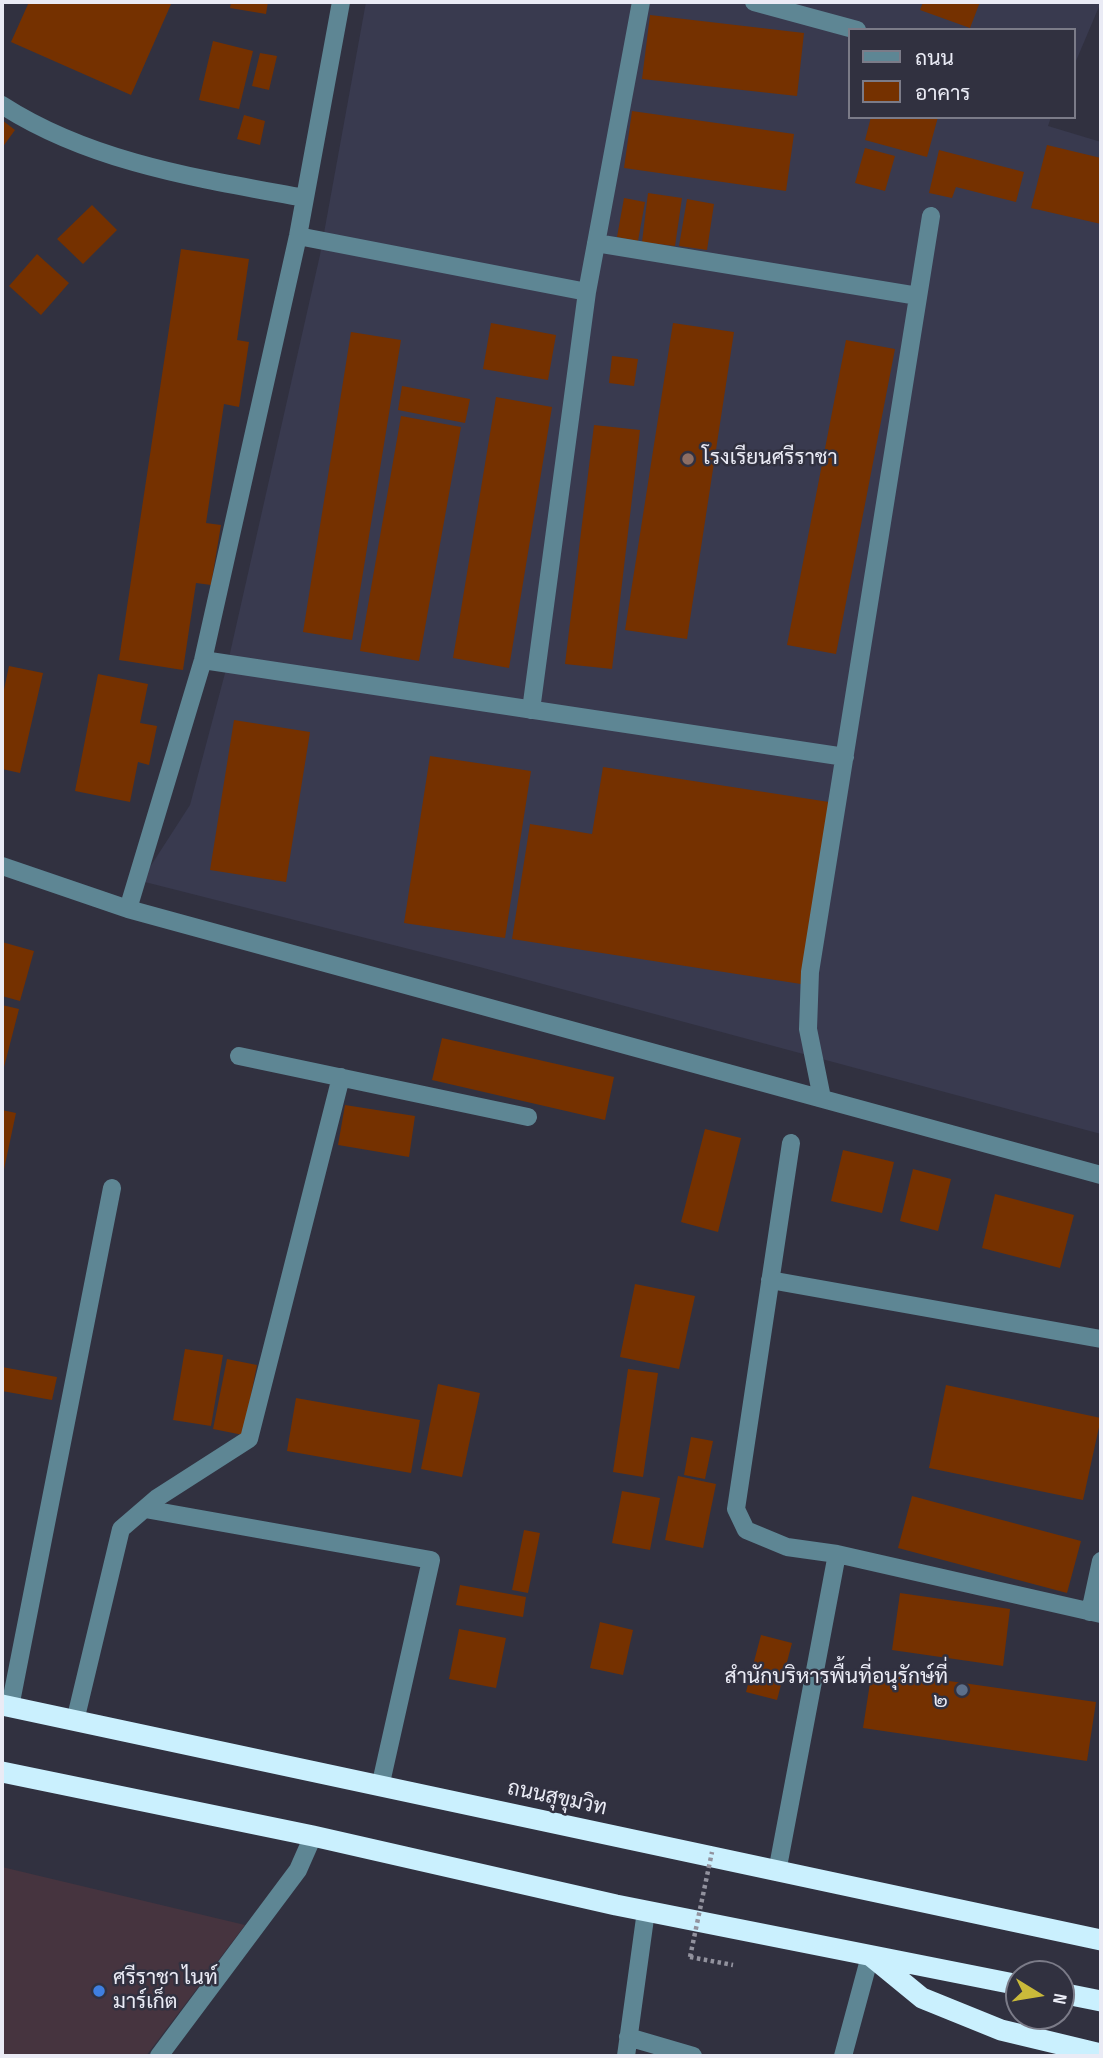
<!DOCTYPE html>
<html>
<head>
<meta charset="utf-8">
<style>
  body { margin:0 }
  #map { position:relative; width:1103px; height:2058px; overflow:hidden; background:#313140; font-family:"Sofia Sans Condensed",Sarabun,sans-serif }
  canvas { display:block }
  .frame { position:absolute; inset:0; border:4px solid #eaebf5; pointer-events:none }
  .legend { position:absolute; left:848px; top:28px; width:228px; height:91px; box-sizing:border-box; background:#313140; border:2px solid #7b7b88; margin:0; padding:9px 12px; list-style:none; font-size:21px; color:#eaebf5 }
  .legend li { display:flex; align-items:center; gap:14px; height:35px }
  .legend b { width:35px; border:2px solid #7b7b88 }
  .north { position:absolute; left:1005px; top:1960px; width:70px; height:70px; box-sizing:border-box; background:#313140; border:2px solid #7b7b88; border-radius:50%; rotate:101deg; font-size:19px; font-weight:700; line-height:28px; text-align:center; color:#eaebf5 }
  .north::after { content:''; display:block; margin:auto; width:24px; height:32px; background:#caba3a; clip-path:polygon(50% 0,100% 100%,50% 72%,0 100%) }
</style>
</head>
<body>
<div id="map">
<canvas width="1103" height="2058"></canvas>
<div class="frame"></div>
<ul class="legend">
<li><b style="height:9px;background:#5e8694"></b>ถนน</li>
<li><b style="height:19px;background:#753100"></b>อาคาร</li>
</ul>
<div class="north">N</div>
</div>
<script>
const c = document.querySelector('canvas').getContext('2d');
c.lineJoin = 'round';
function paint(path, color) {
  c.fillStyle = color;
  c.fill(path, 'evenodd');
}
function strokePath(path, color, width, dash) {
  c.strokeStyle = color;
  c.lineWidth = width;
  c.lineCap = dash ? 'butt' : 'round';
  c.setLineDash(dash || []);
  c.stroke(path);
}
function write(font, color, halo, rows, align = 'center') {
  c.font = font + ' "Sofia Sans Condensed",Sarabun,sans-serif';
  c.lineWidth = 5;
  c.setLineDash([]);
  c.textBaseline = 'middle';
  c.strokeStyle = halo;
  c.fillStyle = color;
  for (const [text, x, y, turn = 0] of rows) {
    c.save();
    c.translate(x, y);
    c.rotate((+turn || 0) * Math.PI / 180);
    c.textAlign = isNaN(turn) ? turn : align;
    if (halo) c.strokeText(text, 0, 0);
    c.fillText(text, 0, 0);
    c.restore();
  }
}
const commercial = new Path2D(`
  M2 1867 245 1925 146 2056H2Z`);
const built = new Path2D(`
  M366 2H1101L1073 68V30H849V117H1051L1048 126 1101 142V1134L476 966 141 881 190 805 228 662 320 255Z`);
const building = new Path2D(`
  M29 2H172L131 95 11 42Z
  M231 2H268L266 14 230 8Z
  M923 2H980L970 28 920 10Z
  M650 15 804 33 797 96 642 79Z
  M213 41 253 51 239 109 199 100Z
  M260 53 277 56 269 90 252 86Z
  M632 111 794 134 786 191 624 168Z
  M244 115 265 121 260 145 237 139Z
  M871 117H938L927 157 865 140Z
  M2 120 15 130 2 148Z
  M1047 145 1101 158V224L1031 208Z
  M865 148 895 156 885 191 855 183Z
  M939 150 1024 172 1016 202 956 187 952 198 929 193Z
  M648 193 682 198 675 246 642 242Z
  M624 198 645 202 638 241 617 237Z
  M687 199 714 204 707 250 679 246Z
  M92 205 117 230 83 264 57 239Z
  M181 249 249 259 237 340 249 342 239 407 224 404 206 523 221 525 211 585 196 583 183 670 119 660Z
  M37 254 69 283 41 315 9 286Z
  M491 323 556 335 548 380 483 369Z
  M673 323 734 332 687 639 625 630Z
  M351 332 401 340 352 640 303 632Z
  M846 340 895 349 836 654 787 645Z
  M612 356 638 359 634 386 609 383Z
  M402 386 470 399 465 423 398 410Z
  M496 397 552 407 509 668 453 658Z
  M401 416 461 427 419 661 360 651Z
  M594 425 640 430 612 669 565 664Z
  M9 666 43 673 20 773 2 769V699Z
  M98 674 148 684 140 723 157 726 149 765 138 762 130 802 75 791Z
  M234 720 310 732 286 882 210 870Z
  M430 756 531 771 505 938 404 923Z
  M603 767 829 802 801 984 512 939 530 824 592 834Z
  M2 942 34 951 20 1001 2 996Z
  M2 1005 19 1009 3 1071H2Z
  M442 1038 614 1077 605 1120 432 1080Z
  M345 1105 415 1116 409 1157 338 1145Z
  M2 1110 16 1113 3 1174H2Z
  M705 1129 741 1138 718 1232 681 1222Z
  M843 1150 894 1162 882 1213 831 1201Z
  M913 1169 951 1179 938 1231 900 1221Z
  M995 1194 1074 1215 1060 1268 982 1248Z
  M635 1284 695 1296 679 1369 620 1357Z
  M185 1349 223 1355 211 1426 173 1420Z
  M227 1359 257 1365 243 1435 213 1429Z
  M2 1367 57 1377 52 1400 2 1391Z
  M628 1369 658 1373 643 1477 613 1472Z
  M438 1384 480 1393 462 1477 421 1469Z
  M946 1385 1101 1418 1083 1500 929 1468Z
  M296 1398 420 1420 411 1473 287 1451Z
  M691 1437 713 1441 705 1479 684 1475Z
  M678 1476 716 1484 703 1548 665 1540Z
  M622 1491 660 1498 650 1550 612 1543Z
  M912 1496 1081 1541 1067 1593 898 1548Z
  M524 1530 540 1533 528 1593 512 1590Z
  M460 1585 526 1597 523 1617 456 1605Z
  M900 1593 1010 1609 1003 1666 892 1650Z
  M600 1622 633 1630 623 1675 590 1668Z
  M459 1629 506 1638 496 1688 449 1679Z
  M761 1635 792 1643 777 1700 746 1692Z
  M872 1670 1096 1702 1087 1761 863 1728Z`);
const path = new Path2D(`
  M690 1957 733 1965`);
const minor = new Path2D(`
  M754 2 857 30
  M2 105C92 163 202 179 304 198
  M298 236 587 292
  M596 243 918 296
  M203 660 845 757
  M531 710 587 292 641 2
  M2 866 128 909 1101 1175
  M128 909 203 660 298 236 341 2
  M239 1056 528 1117
  M822 1098 808 1029 810 972 931 216
  M791 1143 736 1509 746 1530 787 1547 837 1554
  M770 1280 1101 1339
  M145 1509 431 1560 380 1787
  M1090 1612 1101 1561
  M10 1707 112 1188
  M75 1721 121 1529 157 1498 249 1439 341 1077
  M777 1872 837 1554 1101 1614
  M628 2037 693 2056
  M159 2056 298 1870 313 1836
  M626 2056 646 1911
  M843 2056 870 1956`);
const highway = new Path2D(`
  M2 1705 1101 1940
  M2 1772 313 1836 616 1905 1019 1985
  M872 1957 922 1998 1001 2030 1101 2054
  M1061 1993 1101 2001`);
const pathBridge = new Path2D(`
  M690 1957 712 1852`);
const markers = [
  [688,459,7,"#8d6e63"],
  [962,1690,7,"#5c6f8a"],
  [99,1991,7,"#3f7fe0"]
];
const poiNames = [
  ["โรงเรียนศรีราชา",702,459],
  ["สำนักบริหารพื้นที่อนุรักษ์ที่",948,1678,"right"],
  ["๒",948,1702,"right"],
  ["ศรีราชา ไนท์",113,1979],
  ["มาร์เก็ต",113,2003]
];
const streetNames = [
  ["ถนนสุขุมวิท",557,1799,12]
];
paint(commercial, '#46343f');
paint(built, '#393a4f');
paint(building, '#753100');
strokePath(path, '#92929e', 4.5, [3.5, 3.5]);
strokePath(minor, '#5e8694', 18);
strokePath(highway, '#caf0fe', 21);
strokePath(pathBridge, '#92929e', 4.5, [3.5, 3.5]);
for (const [x, y, r, color] of markers) {
  const dot = new Path2D();
  dot.arc(x, y, r, 0, 2 * Math.PI);
  c.fillStyle = color;
  c.fill(dot);
  strokePath(dot, '#313140', 2.5);
}
write('21px', '#eaebf5', '#313140', poiNames, 'left');
write('21px', '#eaebf5', '#313140', streetNames);
</script>
</body>
</html>
